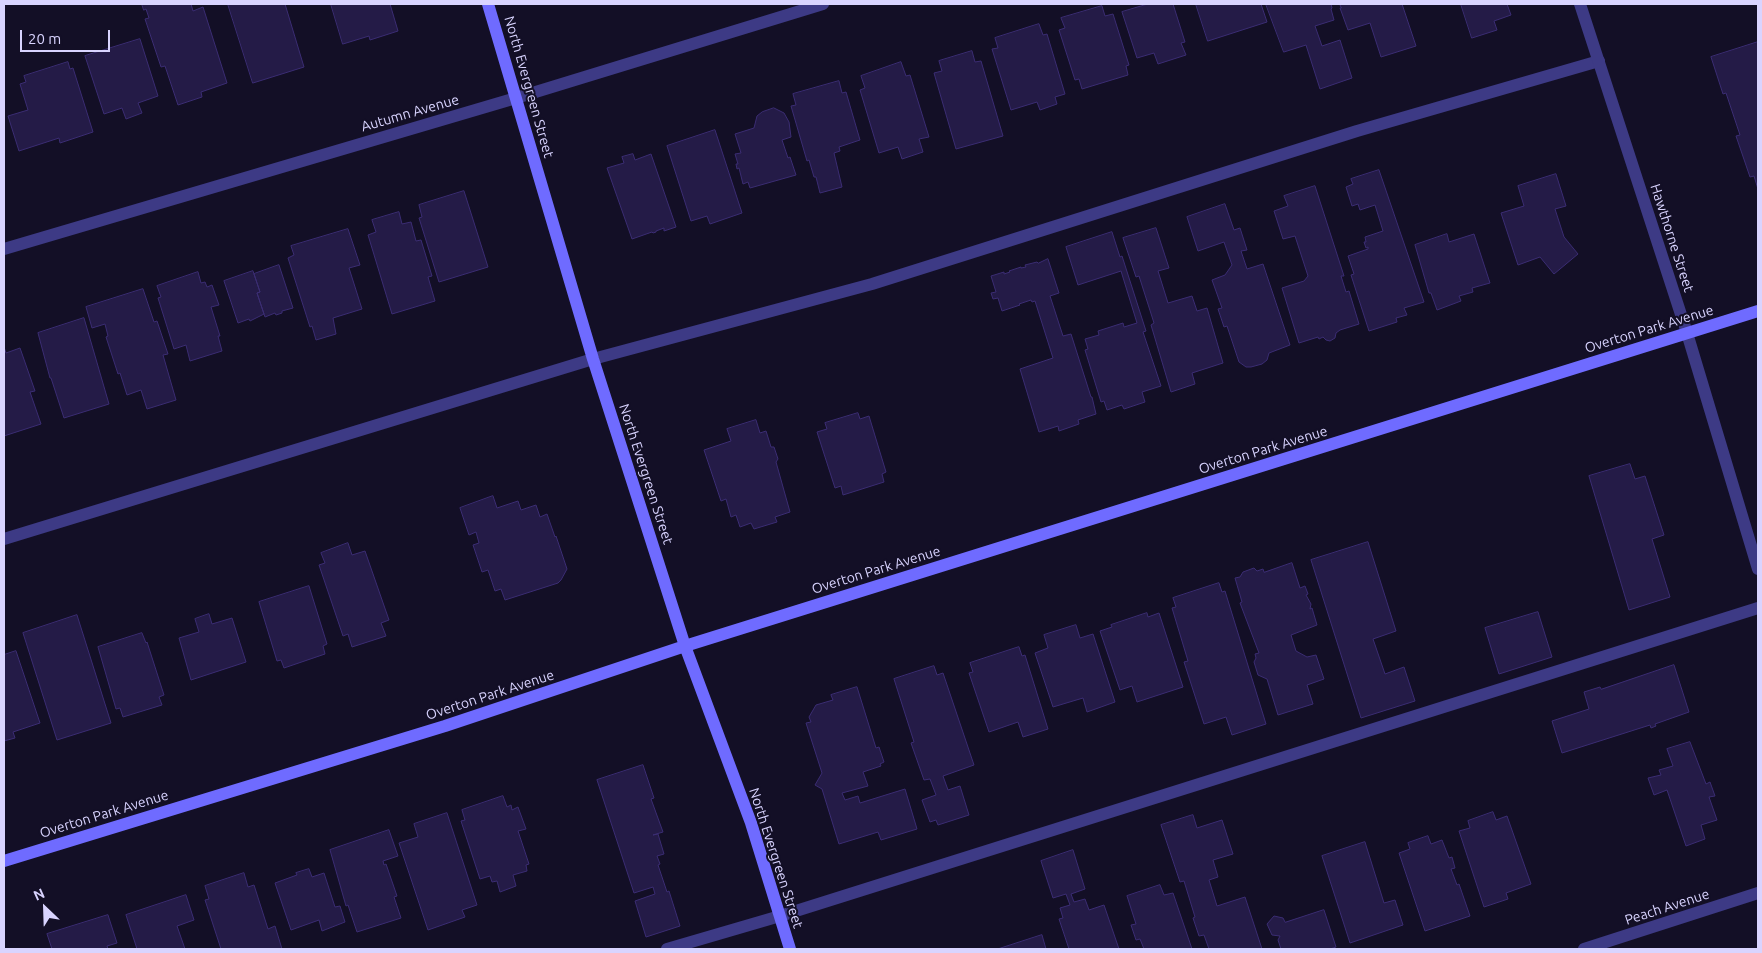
<!DOCTYPE html>
<html>
<head>
<meta charset="utf-8">
<style>
  body { margin:0 }
  #map { position:relative; width:1762px; height:953px; overflow:hidden; background:#130f26; font-family:Ubuntu,sans-serif }
  canvas { display:block }
  .frame { position:absolute; inset:0; border:5px solid #d9d4ff; pointer-events:none }
  .north { position:absolute; left:20px; top:883px; width:50px; height:50px; -webkit-text-stroke:4px #130f26; paint-order:stroke; rotate:336deg; font-size:14px; font-weight:700; line-height:20px; text-align:center; color:#d9d4ff }
  .north::after { content:''; display:block; margin:auto; width:18px; height:22px; background:#d9d4ff; clip-path:polygon(50% 0,100% 100%,50% 72%,0 100%) }
  .scale { position:absolute; left:20px; top:30px; width:90px; height:22px; box-sizing:border-box; border:2px solid #d9d4ff; border-top:0; padding-left:6px; font-size:15px; line-height:18px; white-space:nowrap; color:#d9d4ff; -webkit-text-stroke:4px #130f26; paint-order:stroke }
</style>
</head>
<body>
<div id="map">
<canvas width="1762" height="953"></canvas>
<div class="frame"></div>
<div class="north">N</div>
<div class="scale">20 m</div>
</div>
<script>
const c = document.querySelector('canvas').getContext('2d');
c.lineJoin = 'round';
function paint(path, color) {
  c.fillStyle = color;
  c.fill(path, 'evenodd');
}
function strokePath(path, color, width, dash) {
  c.strokeStyle = color;
  c.lineWidth = width;
  c.lineCap = dash ? 'butt' : 'round';
  c.setLineDash(dash || []);
  c.stroke(path);
}
function write(font, color, halo, rows, align = 'center') {
  c.font = font + ' Ubuntu,sans-serif';
  c.lineWidth = 4;
  c.setLineDash([]);
  c.textBaseline = 'middle';
  c.strokeStyle = halo;
  c.fillStyle = color;
  for (const [text, x, y, turn = 0] of rows) {
    c.save();
    c.translate(x, y);
    c.rotate((+turn || 0) * Math.PI / 180);
    c.textAlign = isNaN(turn) ? turn : align;
    if (halo) c.strokeText(text, 0, 0);
    c.fillText(text, 0, 0);
    c.restore();
  }
}
const building = new Path2D(`
  M142 4H191L193 11 203 7 227 83 201 92 202 97 178 105 165 66 161 67 145 19 149 18 146 9 144 10Z
  M228 4H285L304 67 253 83Z
  M331 4H390L398 31 370 40 369 36 343 44Z
  M1148 4H1173L1185 42 1181 43 1186 55 1158 64 1154 53 1137 58 1122 12Z
  M1196 4H1261L1267 22 1208 41Z
  M1266 4H1331L1332 8 1331 9 1334 20 1315 26 1322 46 1340 40 1352 78 1320 89 1306 45 1284 52Z
  M1340 4H1402L1416 46 1381 57 1370 23 1348 30 1340 8H1341Z
  M1461 4H1507L1511 15 1494 21 1497 30 1472 38Z
  M1102 6 1105 16 1113 14 1129 65 1126 66 1128 75 1082 89 1079 79 1075 80 1059 30 1065 28 1061 18Z
  M1039 24 1043 35 1047 34 1065 94 1055 97 1057 104 1040 110 1037 102 1011 110 992 49 998 48 995 38Z
  M140 39 158 96 138 103 142 113 126 119 122 108 104 114 85 56Z
  M1758 42V189L1754 176 1750 177 1736 136 1740 135 1726 93 1723 94 1711 57Z
  M972 51 975 62 981 61 1003 136 956 149 934 73 942 71 939 61Z
  M68 62 70 69 73 68 93 132 60 143 59 138 19 151 8 116 28 110 20 84 26 82 24 76Z
  M901 62 906 76 910 75 929 137 919 139 923 152 902 159 898 147 879 153 860 90 865 88 861 76Z
  M839 81 842 93 846 92 860 140 839 147 840 151 834 153 842 187 820 193 816 177H814L809 160 807 161 791 106 796 105 793 94Z
  M774 108 784 113 789 122 791 137 782 140 788 158 790 157 796 175 750 188 748 182 743 184 739 168 737 169 736 164H738L735 154 741 153 735 134 754 128 757 116 762 112Z
  M715 130 742 213 710 224 707 216 691 221 667 146Z
  M633 154 635 160 651 154 676 227 664 231V228L656 231V232L653 233 652 232 632 239 607 168 624 163 622 157Z
  M1379 170 1424 302 1404 308 1407 315 1396 318 1397 322 1369 331 1351 275 1354 274 1348 256 1368 249V247L1366 248 1364 242H1366L1365 237 1383 231 1375 205 1360 210 1358 204 1352 206 1346 187 1353 184 1351 179Z
  M1556 174 1566 206 1555 209 1564 237 1578 254 1554 274 1540 257 1518 265 1501 213 1524 206 1518 186Z
  M1315 186 1344 276H1341L1346 292 1349 291 1359 324 1340 330 1336 333 1335 338 1330 341 1326 340 1323 337 1319 339 1318 337 1299 343 1282 288 1304 281 1308 276 1295 236 1283 239 1274 211 1288 206 1284 196Z
  M464 191 488 267 439 282 419 218 422 217 419 205Z
  M1225 204 1234 230 1240 228 1247 250 1241 251 1247 269 1263 264 1290 345 1269 353 1267 360 1262 364 1251 367H1246L1239 362 1227 326 1224 327 1218 309 1222 308 1212 280 1225 275 1232 265 1224 242 1198 251 1187 217Z
  M399 212 402 224 411 222 416 241 421 240 432 276 428 277 435 301 392 314 368 235 376 232 372 220Z
  M1156 228 1169 268 1158 271 1168 303 1192 296 1197 311 1207 308 1223 363 1192 373 1195 384 1171 392 1151 325 1154 323 1139 276 1136 277 1123 238Z
  M348 229 360 265 349 268 362 309 333 318 336 334 316 340 312 326 310 327 288 258 294 255 291 246Z
  M1112 232 1120 257 1122 256 1146 331 1143 332 1161 386 1142 392 1145 402 1124 409 1122 405 1107 410 1104 401 1101 402 1085 350 1088 349 1085 339 1099 335 1098 331 1123 323 1124 327 1137 323 1121 271 1078 285 1066 247Z
  M1447 234 1449 242 1474 234 1490 283 1472 288 1473 292 1459 296 1461 301 1437 310 1431 293H1429L1415 245Z
  M1048 259 1059 293 1050 296 1063 336 1071 334 1091 397H1092L1096 414 1078 420 1079 424 1059 431 1058 426 1039 432 1020 369 1053 358 1035 301 1032 302 1031 300 1019 304 1020 305 1002 311 998 298 993 299 991 293 996 292 991 276 1004 272V274L1010 272 1009 271 1021 267V268L1026 267 1025 265 1037 262 1038 263Z
  M279 265 293 308 282 311V313L276 315 275 313 265 317 257 293 260 292 254 274Z
  M253 271 260 292 257 293 264 314 250 321 249 319 238 323 224 281Z
  M198 272 201 283 205 282 207 287 212 285 219 305 211 307 220 336H218L222 351 190 361 186 345 174 349 158 298 161 297 157 286Z
  M143 289 154 322 157 321 168 354 163 355 176 400 147 409 141 390 127 395 120 373 118 374 106 337 108 336 105 324 92 328 86 307Z
  M84 318 109 404 64 418 51 378H50L38 333Z
  M4 347 6 353 20 348 35 391 30 392 41 424 4 436Z
  M858 413 860 419 869 416 886 472 882 474 884 482 843 495 841 486 835 488 817 432 827 429 825 423Z
  M756 420 760 433 766 431 771 447H774L778 459 776 462 790 512 775 517 777 522 754 529 751 523 740 527 736 515 731 517 726 499 721 501 704 450 731 441 727 429Z
  M1630 464 1635 479 1645 476 1664 535 1652 539 1670 597 1629 610 1589 476Z
  M493 496 497 508 518 501 521 510 536 505 540 517 547 514 555 537 556 536 567 569 561 580 558 583 505 600 501 589 495 591 488 570 482 572 473 545 479 543 476 532 469 535 460 508Z
  M1368 542 1396 631 1373 639 1385 674 1404 667 1415 701 1361 718 1311 560Z
  M348 543 352 555 365 551 389 620 381 623 386 636 352 647 348 634 343 636 319 565 325 563 321 553Z
  M1292 563 1300 588 1305 586 1308 594 1306 595 1311 604 1310 609 1312 608 1317 625 1291 635 1296 651 1307 657 1316 655 1324 679 1307 685 1313 704 1278 715 1267 679 1258 675 1254 662 1256 658 1255 654 1259 653 1240 603 1242 602 1235 578 1240 577 1243 572 1254 568 1257 571 1263 569 1264 572Z
  M1219 583 1222 592 1225 591 1266 724 1232 735 1226 717 1204 724 1184 662 1188 661 1172 608 1176 607 1173 598Z
  M309 586 327 644 323 646 325 654 284 668 281 660 277 661 259 602Z
  M1538 612 1552 657 1499 674 1485 628Z
  M1147 613 1148 617 1159 613 1183 687 1137 702 1132 686 1120 690 1100 631 1112 627 1111 625Z
  M209 614 212 624 232 618 246 662 191 680 179 638 199 632 195 619Z
  M77 615 111 723 57 740 23 633Z
  M1076 625 1080 638 1093 634 1115 702 1087 712 1083 698 1053 707 1035 653 1048 648 1044 635Z
  M142 633 146 643 147 642 164 695 159 697 162 705 123 717 120 708 116 709 98 647Z
  M1019 647 1022 656 1025 655 1048 729 1023 737 1018 722 989 732 969 673 973 672 970 663Z
  M16 651 40 723 13 732 15 738 4 741V655Z
  M1674 665 1689 712 1655 724 1656 726 1651 728 1650 725 1562 753 1552 721 1589 709 1584 692 1600 687 1601 689Z
  M934 666 937 675 943 673 974 765 943 776 948 790 960 786 969 815 938 825 936 820 930 822 922 800 936 795 930 779 924 780 911 743 914 742 894 679Z
  M857 687 876 748 879 747 884 762 880 764 881 766 863 772 868 786 842 793 845 800 858 796 860 803 905 789 917 829 881 840 878 832 839 844 822 789 815 785 822 773 806 723 811 722 809 717 816 705 833 700 831 695Z
  M1690 742 1706 784 1710 782 1715 796 1709 797 1717 820 1701 825 1705 839 1686 846 1667 790 1654 795 1648 778 1661 775 1659 770 1673 766 1667 749Z
  M643 765 654 798 651 799 663 832 653 835 658 834 664 854 657 856 660 864 658 865 667 892 669 891 680 926 646 937 635 901 655 894 653 887 634 893 597 780Z
  M503 796 507 807 511 805 512 810 518 807 526 829 518 831 529 864 526 865 527 871 513 875 516 886 500 892 497 881 492 882 490 876 480 879 461 821 465 820 462 810Z
  M1493 812 1496 820 1507 816 1531 884 1506 893 1508 899 1484 907 1459 831 1470 828 1468 821Z
  M447 813 477 905 462 910 465 917 428 930 399 843 418 837 414 824Z
  M1193 815 1197 828 1222 820 1233 854 1213 860 1218 877 1209 880 1217 906 1245 897 1262 949H1209L1204 935 1199 936 1193 918 1195 917 1184 881 1180 882 1161 825Z
  M389 830 398 856 383 861 384 865 386 864 397 896 394 897 401 918 357 932 348 905 346 906 330 850Z
  M1428 836 1431 844 1442 840 1449 858 1452 857 1455 868 1451 869 1457 885 1459 884 1470 916 1425 931 1399 853 1410 849 1408 843Z
  M1365 842 1384 903 1395 900 1403 925 1350 943 1322 856Z
  M1073 850 1085 889 1071 894 1074 902 1085 899 1089 910 1104 905 1119 949H1069L1059 919 1063 918 1060 908 1070 905 1066 894 1053 898 1041 861Z
  M309 869 312 877 324 873 335 907 340 906 345 922 322 931 319 920 291 930 275 883 297 875 296 873Z
  M244 873 248 887 254 885 268 929 275 926 282 949H221L205 900 209 899 205 886Z
  M1160 885 1164 895 1173 893 1192 949H1144L1140 939 1136 940 1131 925 1136 924 1127 896Z
  M186 895 194 920 177 926 185 949H137L126 915Z
  M1324 910 1336 947 1330 949H1281L1278 940 1280 936 1272 935 1267 924 1274 916 1283 918 1285 922Z
  M108 915 117 943 107 946 108 949H52L47 934Z
  M1042 935 1046 949H998Z`);
const lane = new Path2D(`
  M4 539 593 359 872 284 1357 131 1599 61
  M667 949 780 916 1758 608`);
const street = new Path2D(`
  M1580 4 1687 333 1758 569
  M4 249 516 98 823 4
  M1584 949 1758 893`);
const secondary = new Path2D(`
  M488 4 593 359 685 646 751 823 790 949
  M4 861 445 726 685 646 1758 311`);
const streetNames = [
  ["North Evergreen Street",529,87,74],
  ["Autumn Avenue",410,113,-16],
  ["Hawthorne Street",1672,238,72],
  ["Overton Park Avenue",1649,329,-17],
  ["Overton Park Avenue",1263,450,-17],
  ["North Evergreen Street",646,474,72],
  ["Overton Park Avenue",876,570,-17],
  ["Overton Park Avenue",490,695,-18],
  ["Overton Park Avenue",104,814,-17],
  ["North Evergreen Street",776,858,72],
  ["Peach Avenue",1667,907,-18]
];
paint(building, '#241b47');
strokePath(building, '#3b2d73', 1);
strokePath(lane, '#3d3a85', 12);
strokePath(street, '#3d3a85', 12);
strokePath(secondary, '#6f6bff', 12);
write('14px', '#d9d4ff', '#130f26', streetNames);
</script>
</body>
</html>
